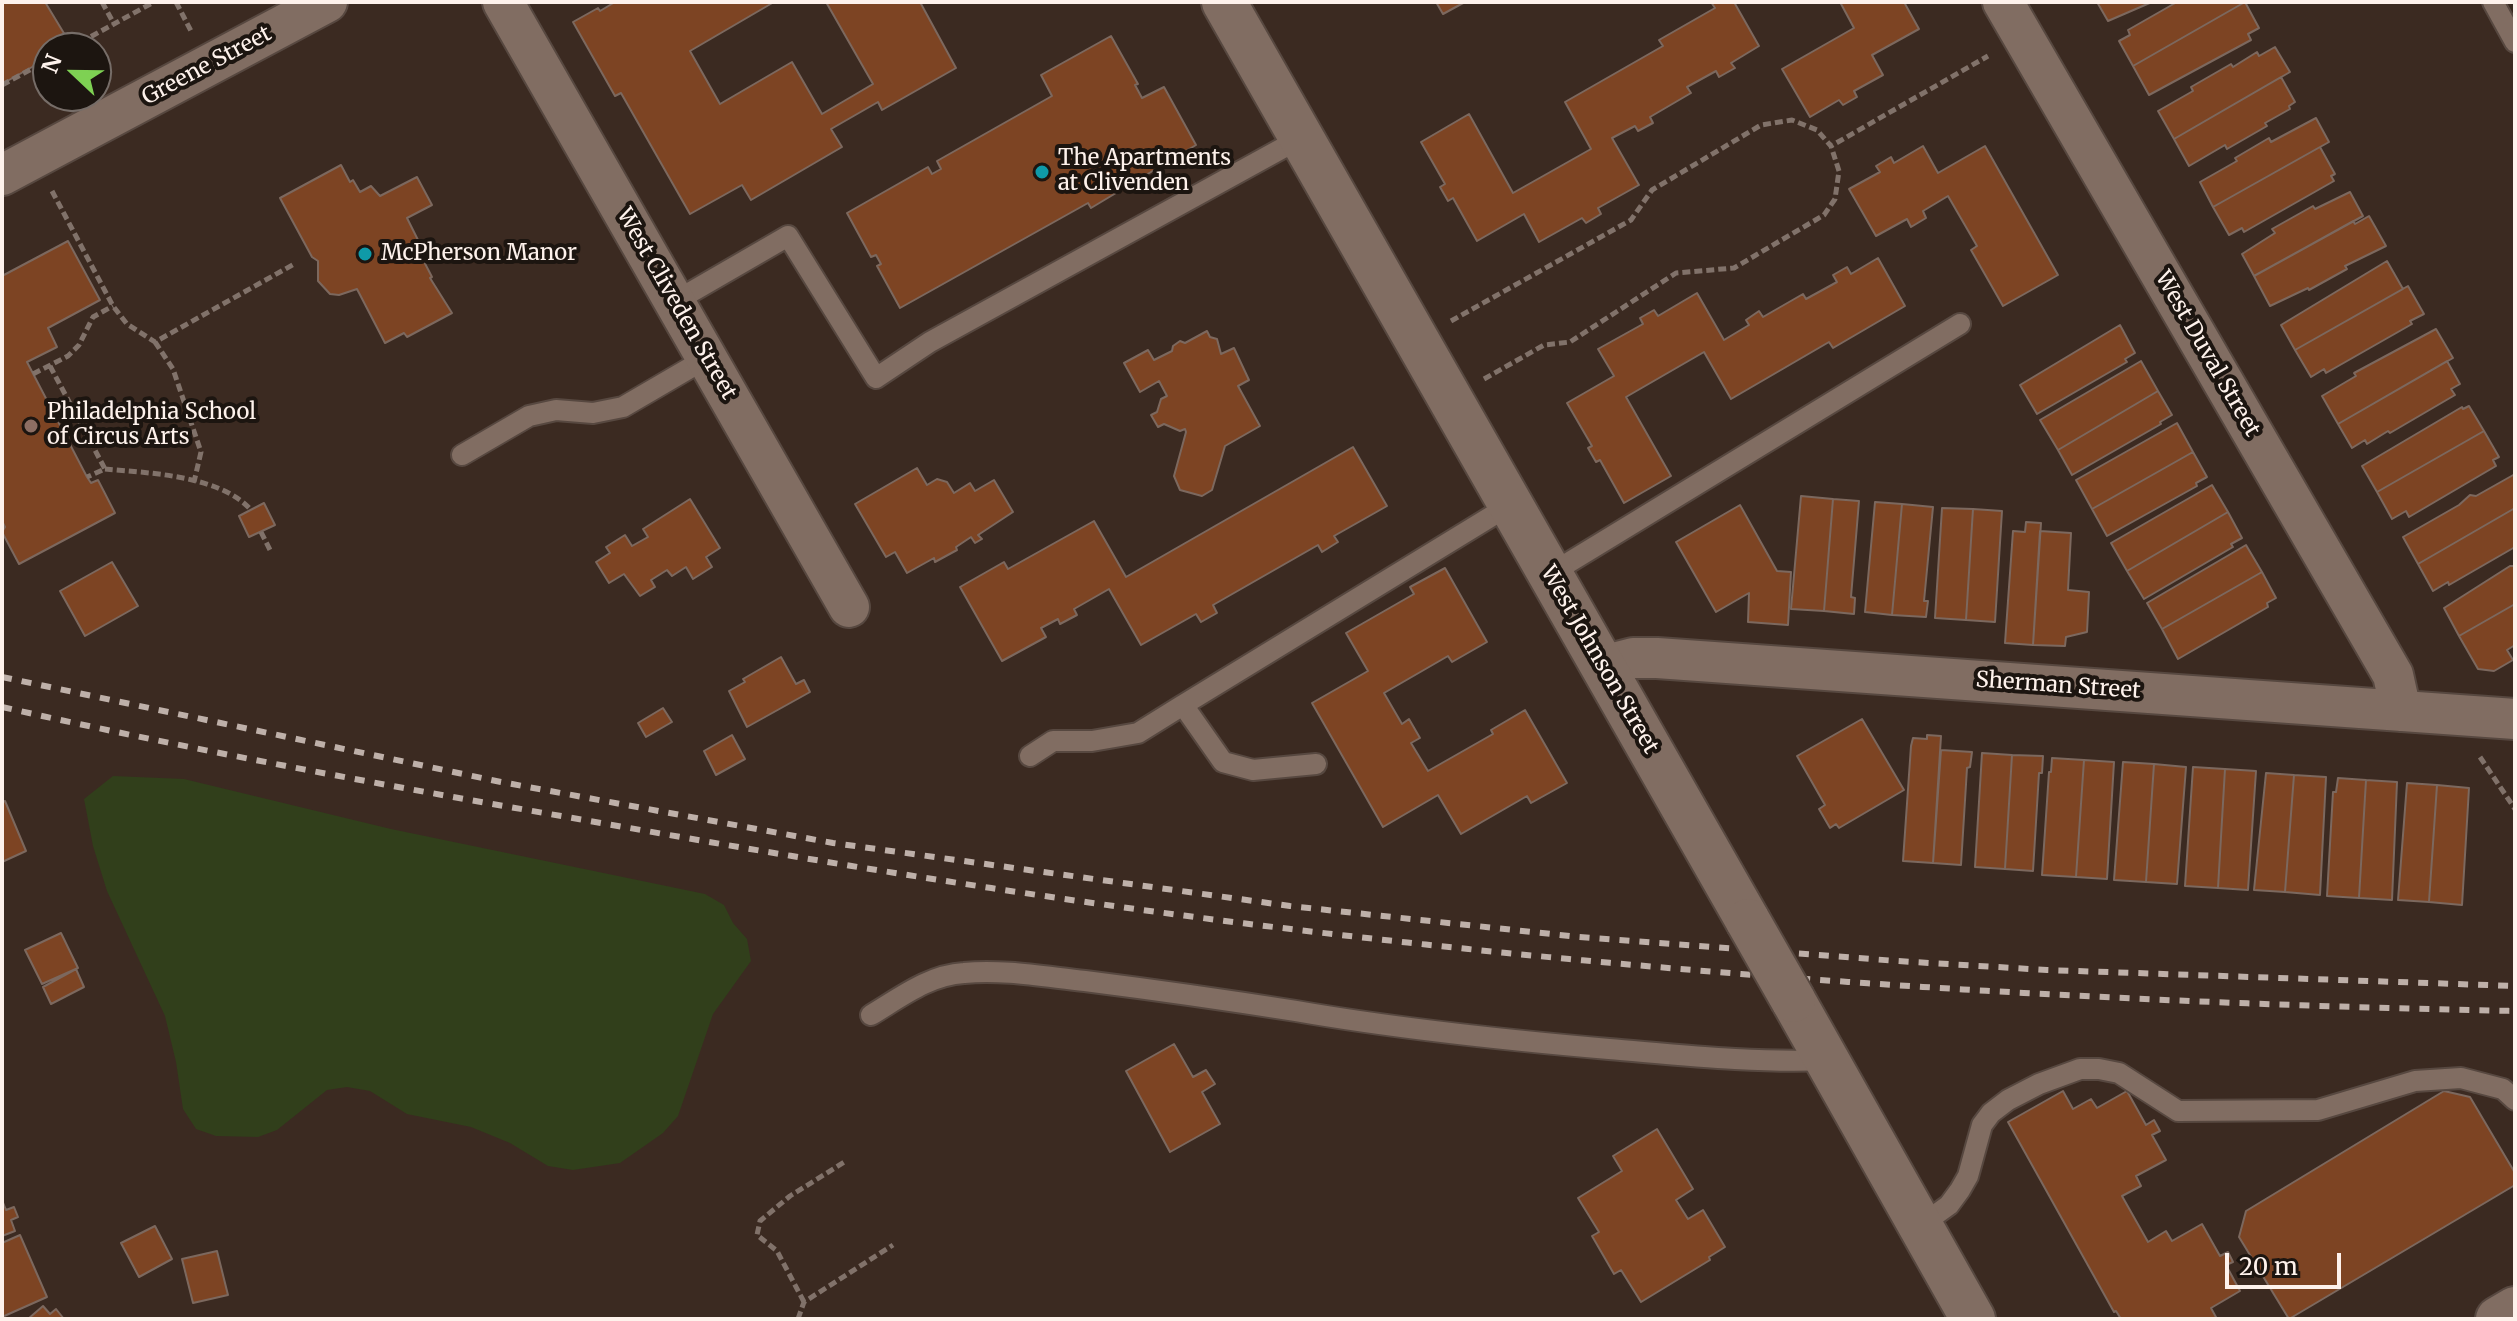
<!DOCTYPE html>
<html>
<head>
<meta charset="utf-8">
<style>
  body { margin:0 }
  #map { position:relative; width:2517px; height:1321px; overflow:hidden; background:#3b2a21; font-family:Merriweather,serif }
  canvas { display:block }
  .frame { position:absolute; inset:0; border:4px solid #fef2ec; pointer-events:none }
  .north { position:absolute; left:32px; top:32px; width:80px; height:80px; box-sizing:border-box; background:#1c1510; border:2px solid #766d68; border-radius:50%; rotate:292deg; font-size:22px; font-weight:700; line-height:32px; text-align:center; color:#fef2ec }
  .north::after { content:''; display:block; margin:auto; width:28px; height:36px; background:#7ed153; clip-path:polygon(50% 0,100% 100%,50% 72%,0 100%) }
  .scale { position:absolute; left:2225px; top:1253px; width:116px; height:36px; box-sizing:border-box; border:4px solid #fef2ec; border-top:0; padding-left:10px; font-size:24px; line-height:28px; white-space:nowrap; color:#fef2ec; -webkit-text-stroke:6px #1c1510; paint-order:stroke }
</style>
</head>
<body>
<div id="map">
<canvas width="2517" height="1321"></canvas>
<div class="frame"></div>
<div class="north">N</div>
<div class="scale">20 m</div>
</div>
<script>
const c = document.querySelector('canvas').getContext('2d');
c.lineJoin = 'round';
function paint(path, color) {
  c.fillStyle = color;
  c.fill(path, 'evenodd');
}
function strokePath(path, color, width, dash) {
  c.strokeStyle = color;
  c.lineWidth = width;
  c.lineCap = dash ? 'butt' : 'round';
  c.setLineDash(dash || []);
  c.stroke(path);
}
function write(font, color, halo, rows, align = 'center') {
  c.font = font + ' Merriweather,serif';
  c.lineWidth = 8;
  c.setLineDash([]);
  c.textBaseline = 'middle';
  c.strokeStyle = halo;
  c.fillStyle = color;
  for (const [text, x, y, turn = 0] of rows) {
    c.save();
    c.translate(x, y);
    c.rotate((+turn || 0) * Math.PI / 180);
    c.textAlign = isNaN(turn) ? turn : align;
    if (halo) c.strokeText(text, 0, 0);
    c.fillText(text, 0, 0);
    c.restore();
  }
}
const green = new Path2D(`
  M113 776 184 779 391 829 705 894 724 905 733 923 747 939 751 961 713 1014 678 1116 663 1133 620 1163 573 1170 548 1166 510 1143 471 1127 407 1114 370 1091 347 1087 327 1090 277 1130 258 1137 216 1136 196 1129 183 1109 176 1062 165 1016 107 891 93 846 84 799Z`);
const building = new Path2D(`
  M2 2H45L65 35 68 33 73 44 66 48H48V58L2 84Z
  M615 2H774L690 51 720 104 792 62 822 114 873 84 826 2H920L956 68 882 110 878 102 831 129 842 147 751 200 742 185 690 214 621 93 615 96 573 22 598 8 600 11Z
  M1436 2H1465L1443 14Z
  M1711 2H1734L1759 46 1731 63 1735 68 1719 77 1716 71 1687 87 1691 93 1650 117 1653 123 1638 131 1635 126 1612 138 1639 185 1598 208 1601 214 1586 223 1582 218 1539 242 1524 214 1477 241 1453 198 1448 201 1440 187 1445 184 1421 142 1469 114 1513 193 1591 149 1565 102 1663 46 1659 40 1715 8Z
  M1840 2H1904L1919 29 1872 55 1883 75 1854 91 1857 97 1843 105 1839 100 1810 117 1782 69 1854 28Z
  M2097 2H2152L2108 21Z
  M2177 2H2245L2133 66 2119 41 2130 35 2128 30Z
  M2245 2 2259 28 2248 34 2251 40 2149 95 2133 66Z
  M1111 36 1138 84 1135 85 1142 98 1164 87 1196 145 1091 208 1088 203 900 308 877 266 881 264 876 255 871 257 847 213 928 167 932 174 941 169 937 161 1052 96 1041 75Z
  M2275 47 2290 72 2174 139 2158 111 2193 91 2191 87 2231 64 2233 67 2257 52 2259 56Z
  M2281 77 2295 102 2289 106 2290 109 2265 123 2267 126 2227 149 2225 145 2189 166 2174 139Z
  M2316 118 2329 142 2213 207 2200 182 2237 161 2235 158 2269 138 2271 142Z
  M1923 146 1938 173 1985 146 2058 275 2003 306 1971 250 1977 246 1948 196 1923 211 1926 218 1911 227 1907 219 1876 236 1849 189 1880 172 1876 166 1891 157 1894 163Z
  M2320 147 2335 174 2331 176 2334 181 2244 232 2242 228 2229 235 2213 207Z
  M341 165 350 182 353 180 360 192 371 186 380 196 417 177 432 205 407 218 423 250 419 252 432 277 430 278 452 313 407 337 404 333 385 343 357 289 339 295 330 294 318 281V261L312 257 280 198Z
  M2350 192 2363 216 2254 276 2242 254 2275 233 2272 229 2313 206 2315 209Z
  M2369 216 2386 246 2345 266 2347 269 2309 290 2308 288 2270 306 2254 276 2353 221 2355 224Z
  M68 241 100 300 48 328 57 347 27 362 87 477 91 483 98 480 115 513 19 564 2 532 5 527 2 521V276Z
  M1878 258 1905 306 1833 348 1829 342 1731 399 1704 352 1626 397 1671 476 1624 503 1600 460 1596 462 1588 448 1592 446 1567 403 1614 376 1598 349 1643 324 1640 318 1654 310 1658 316 1697 293 1724 340 1749 325 1746 320 1759 311 1763 317 1803 294 1806 299 1837 282 1833 275 1847 267 1851 274Z
  M2387 261 2403 289 2295 350 2281 325Z
  M2408 286 2424 314 2410 321 2412 324 2326 373 2324 369 2311 377 2295 350Z
  M2120 325 2135 353 2125 359 2127 362 2037 414 2020 385Z
  M2436 329 2453 358 2338 424 2322 396 2356 376 2354 373Z
  M1207 331 1210 337 1217 339 1221 354 1234 348 1249 380 1238 386 1260 426 1225 446 1212 490 1202 496 1180 490 1174 476 1186 432 1185 429 1180 431 1164 424 1158 427 1151 415 1157 412 1161 399 1167 396 1159 381 1140 392 1124 363 1148 350 1154 360 1172 351 1173 346 1180 341 1185 343Z
  M2141 361 2158 391 2058 450 2040 420Z
  M2447 361 2460 384 2451 389 2455 395 2390 433 2388 431 2367 444 2365 440 2352 448 2338 424Z
  M2158 391 2172 415 2160 422 2161 424 2072 475 2058 450Z
  M2469 406 2484 431 2377 492 2362 466 2462 407 2463 409Z
  M2177 423 2193 452 2092 509 2076 480Z
  M2484 431 2499 457 2493 460 2496 466 2409 517 2406 511 2392 519 2377 492Z
  M1353 447 1387 506 1334 536 1338 542 1322 552 1318 545 1213 605 1217 613 1201 622 1196 614 1141 645 1109 589 1074 609 1077 615 1060 624 1058 619 1041 628 1046 637 1002 661 960 587 1004 562 1008 569 1094 521 1126 577Z
  M2193 452 2207 477 2196 483 2197 486 2107 536 2092 509Z
  M917 468 927 485 937 479 947 482 954 493 970 483 975 491 994 480 1013 512 978 535 982 539 975 543 971 537 956 547 957 550 935 562 934 558 907 573 895 552 886 557 855 504Z
  M2515 474V508L2418 564 2403 537 2459 505 2470 495 2476 496Z
  M2212 485 2228 512 2127 571 2111 543Z
  M1801 496 1833 499 1824 611 1791 609Z
  M690 499 720 548 706 557 712 567 693 579 686 567 672 576 667 570 651 580 655 587 640 596 624 574 609 583 596 562 610 553 606 547 625 535 632 546 648 537 643 529Z
  M1833 499 1859 501 1851 597 1855 598 1854 614 1824 611Z
  M1875 502 1902 504 1892 615 1865 612Z
  M264 503 275 525 249 537 239 516Z
  M1902 504 1933 507 1924 601H1928L1926 617 1892 615Z
  M1740 505 1777 571 1791 572 1788 625 1748 622 1749 593 1716 612 1676 542Z
  M1942 508 1973 509 1966 620 1935 618Z
  M2515 508V547L2449 585 2448 582 2433 591 2418 564Z
  M1973 509 2002 511 1995 622 1966 620Z
  M2228 512 2242 538 2231 544 2233 547 2144 599 2127 571Z
  M2026 522 2041 523 2033 645 2005 643 2013 531 2025 532Z
  M2040 531 2071 533 2068 590 2089 592 2087 632 2066 637 2065 646 2033 645Z
  M2246 545 2262 572 2162 629 2147 603Z
  M112 562 138 606 85 636 60 591Z
  M2510 566H2515V604L2459 636 2444 608Z
  M1445 568 1487 642 1452 662 1448 656 1384 693 1402 724 1409 719 1420 738 1411 743 1428 771 1493 734 1491 730 1525 710 1567 783 1531 803 1527 796 1461 834 1438 795 1383 827 1312 703 1368 671 1346 633 1414 594 1410 587Z
  M2262 572 2276 598 2267 603 2268 607 2178 659 2162 629Z
  M2515 604V645L2507 650 2513 660 2494 671 2478 669 2459 636Z
  M781 657 796 684 804 680 810 692 747 727 729 691 745 682 743 679Z
  M663 708 672 722 646 737 638 723Z
  M1862 719 1904 790 1839 828 1836 824 1830 828 1819 809 1825 805 1797 756Z
  M732 735 745 759 716 775 704 751Z
  M1927 735 1941 736 1933 863 1903 861 1911 746 1913 738 1927 739Z
  M1941 750 1972 752 1970 767 1967 768 1961 865 1933 863Z
  M1982 753 2012 755 2005 869 1975 867Z
  M2012 755 2043 756 2042 773H2039L2033 871 2005 869Z
  M2052 758 2084 760 2076 877 2042 875 2049 772H2051Z
  M2084 760 2114 762 2107 879 2076 877Z
  M2123 762 2154 764 2146 882 2114 880Z
  M2154 764 2186 767 2177 884 2146 882Z
  M2193 767 2225 769 2218 888 2185 886Z
  M2225 769 2256 771 2248 890 2218 888Z
  M2266 773 2294 775 2285 892 2254 890Z
  M2294 775 2326 777 2320 895 2285 892Z
  M2338 778 2366 780 2359 898 2327 896 2333 792H2336Z
  M2366 780 2397 782 2392 900 2359 898Z
  M2407 783 2437 785 2429 902 2398 900Z
  M2437 785 2469 788 2462 905 2429 902Z
  M5 801 26 851 2 862V802Z
  M61 933 78 968 42 984 25 950Z
  M76 969 84 987 51 1004 43 987Z
  M1174 1044 1193 1077 1206 1070 1215 1084 1202 1092 1220 1124 1170 1152 1126 1071Z
  M2063 1091 2073 1109 2091 1099 2097 1108 2127 1091 2146 1125 2154 1120 2160 1131 2152 1135 2166 1160 2136 1176 2141 1186 2122 1196 2148 1242 2166 1231 2172 1241 2202 1224 2220 1256 2228 1252 2233 1262 2226 1265 2240 1291 2211 1308 2217 1319H2121L2116 1311 2114 1312 2008 1122Z
  M2444 1091 2470 1097 2515 1173V1185L2289 1319 2239 1237 2246 1211Z
  M1657 1129 1693 1189 1676 1200 1688 1219 1703 1210 1725 1247 1709 1257 1710 1260 1641 1302 1621 1270 1614 1274 1592 1236 1599 1232 1578 1198 1622 1171 1613 1156Z
  M2 1200 6 1210 14 1207 18 1217 11 1220 15 1231 2 1236Z
  M155 1226 172 1259 139 1277 121 1243Z
  M20 1235 47 1297 2 1317V1243Z
  M217 1251 228 1295 193 1303 182 1259Z
  M43 1306 50 1314 56 1309 64 1319H28Z`);
const path = new Path2D(`
  M102 2 114 24
  M176 2 191 31
  M70 48 154 2
  M2 85 48 60
  M52 191 113 306 127 324 155 342 296 263
  M1451 321 1631 220 1652 190 1761 125 1792 120 1817 130 1831 146 1988 56
  M155 342 173 369 201 452 194 482
  M50 366 105 469 87 477
  M33 374 68 356 79 345 93 317 113 306
  M1484 379 1544 345 1570 342 1676 273 1734 268 1824 215 1835 199 1839 171 1831 146
  M105 469C148 473 220 475 251 510
  M261 532 270 550
  M2480 757 2515 809
  M804 1302 777 1251 757 1235 760 1221 790 1196 846 1161
  M798 1319 804 1302 893 1245`);
const lane = new Path2D(`
  M2493 2 2515 42
  M674 302 788 236 876 378 930 342 1301 138
  M462 455 529 416 556 410 593 413 623 407 707 358
  M1550 574 1960 324
  M1030 756 1053 741H1092L1138 733 1183 705
  M1316 764 1253 770 1223 762 1183 705 1510 505
  M871 1015C901 997 929 975 964 973 1003 969 1046 977 1085 981 1156 990 1226 1000 1296 1011 1399 1029 1505 1040 1609 1049 1682 1055 1754 1063 1827 1060
  M1920 1226 1949 1205 1960 1190 1968 1176 1982 1125 1991 1113 2008 1100 2039 1084 2080 1069H2099L2119 1073 2178 1111 2318 1110 2415 1081 2461 1078 2503 1089 2515 1100`);
const street = new Path2D(`
  M503 2 849 607
  M2003 2 2393 675 2401 711
  M2 175 327 2
  M1602 666 1633 658H1657L2515 719`);
const secondary = new Path2D(`
  M1224 2 1748 921
  M1793 1000 1973 1319
  M2498 1319 2515 1309`);
const rail = new Path2D(`
  M2 677 501 782 833 843 1290 906 1579 937 1897 961 2047 970 2515 986
  M2 707C197 751 393 787 590 821 820 862 1050 900 1282 928 1691 978 2103 1003 2515 1011`);
const secondaryBridge = new Path2D(`
  M1748 921 1793 1000`);
const markers = [
  [1042,172,8,"#0f9aa8"],
  [365,254,8,"#0f9aa8"],
  [31,426,8,"#8d6e63"]
];
const streetNames = [
  ["Greene Street",207,66,-28],
  ["West Cliveden Street",676,304,60],
  ["West Duval Street",2207,354,60],
  ["West Johnson Street",1599,660,60],
  ["Sherman Street",2058,686,4]
];
const poiNames = [
  ["The Apartments",1058,159],
  ["at Clivenden",1058,184],
  ["McPherson Manor",381,254],
  ["Philadelphia School",47,413],
  ["of Circus Arts",47,438]
];
paint(green, '#313f1b');
paint(building, '#7d4423');
strokePath(building, '#7c685e', 2);
strokePath(lane, '#574840', 24);
strokePath(street, '#574840', 44);
strokePath(secondary, '#574840', 48);
strokePath(path, '#81726a', 5, [8, 4]);
strokePath(lane, '#816d62', 20);
strokePath(street, '#816d62', 40);
strokePath(secondary, '#816d62', 44);
strokePath(rail, '#beb0a9', 6, [10, 10]);
strokePath(secondaryBridge, '#574840', 48, []);
strokePath(secondaryBridge, '#816d62', 44);
for (const [x, y, r, color] of markers) {
  const dot = new Path2D();
  dot.arc(x, y, r, 0, 2 * Math.PI);
  c.fillStyle = color;
  c.fill(dot);
  strokePath(dot, '#1c1510', 3);
}
write('22px', '#fef2ec', '#1c1510', streetNames);
write('22px', '#fef2ec', '#1c1510', poiNames, 'left');
</script>
</body>
</html>
